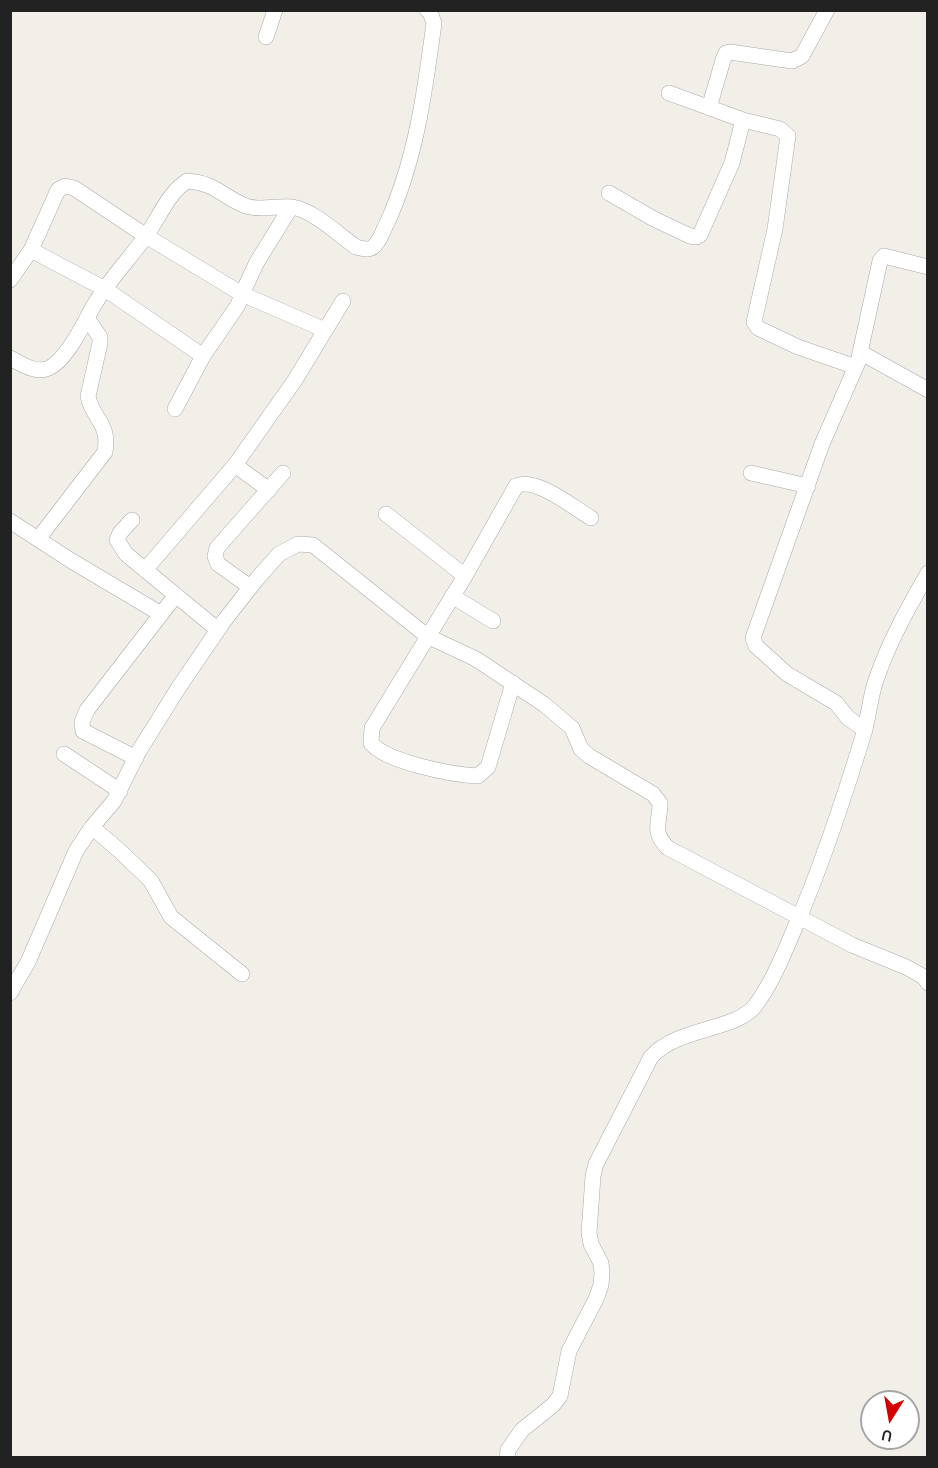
<!DOCTYPE html>
<html>
<head>
<meta charset="utf-8">
<style>
  body { margin:0 }
  #map { position:relative; width:938px; height:1468px; overflow:hidden; background:#f2efe9; font-family:Karla,sans-serif }
  canvas { display:block }
  .frame { position:absolute; inset:0; border:12px solid #222; pointer-events:none }
  .north { position:absolute; left:860px; top:1390px; width:60px; height:60px; box-sizing:border-box; background:#fff; border:2px solid #a7a7a7; border-radius:50%; rotate:191deg; font-size:16px; font-weight:700; line-height:24px; text-align:center; color:#222 }
  .north::after { content:''; display:block; margin:auto; width:21px; height:27px; background:#d40000; clip-path:polygon(50% 0,100% 100%,50% 72%,0 100%) }
</style>
</head>
<body>
<div id="map">
<canvas width="938" height="1468"></canvas>
<div class="frame"></div>
<div class="north">U</div>
</div>
<script>
const c = document.querySelector('canvas').getContext('2d');
c.lineJoin = 'round';
function strokePath(path, color, width, dash) {
  c.strokeStyle = color;
  c.lineWidth = width;
  c.lineCap = dash ? 'butt' : 'round';
  c.setLineDash(dash || []);
  c.stroke(path);
}
const minor = new Path2D(`
  M266 37 275 10
  M669 93 743 120 780 129 788 136 775 229 754 322 758 328 798 347 856 367
  M709 108 723 60 726 53 730 52 792 61 802 56 827 10
  M609 193 654 219 690 236 696 237 700 235 732 163 743 120
  M291 207 257 262 242 294 325 330
  M31 250 105 289 203 356
  M10 280 31 250 58 190 65 186 74 188 146 236 242 294 238 305 203 356 175 409
  M860 352 928 390
  M10 358C22 364 36 374 49 368 68 359 85 320 96 302 111 278 130 258 146 236 159 218 168 193 187 181 217 183 222 197 246 206 261 211 277 205 292 207 313 210 339 235 356 247 361 248 368 251 373 247 380 242 383 230 387 223 416 160 425 91 434 23L430 12 427 10
  M235 465 269 490
  M751 473 808 486
  M386 514 465 576
  M132 520 120 533 117 540 126 554 218 630
  M10 521 70 560 161 614
  M38 539 105 452C110 422 92 419 88 396L100 343V337L87 318
  M145 570 235 465 295 380 343 301
  M250 587 218 564 215 556 217 548 283 473
  M452 596 493 621
  M513 683 488 767 478 776C453 775 386 762 371 743L372 728 465 576 516 486C535 476 574 508 591 518
  M865 730 848 718 836 703 787 674 756 646 753 638 822 444 858 362 880 261 884 256 928 267
  M64 754 120 791
  M136 758 83 731 82 722 87 710 176 595
  M92 827 121 852 151 881 171 917 242 974
  M10 993 28 962 76 851 92 827 114 801 139 751 179 687 224 621 256 580 279 554 298 544 313 545 427 636 476 659 545 705 572 728 581 749 589 756 653 794 660 803C660 824 651 831 668 848L852 945 906 967 924 977 928 983
  M507 1458 508 1450 522 1430 553 1405 560 1396 569 1351 596 1299 601 1285 602 1273 601 1263 591 1244 589 1233 593 1176 596 1164 651 1057C678 1027 735 1031 755 1006 773 982 784 953 796 925 823 863 844 798 864 733 869 715 870 697 876 680 889 642 908 608 928 573`);
strokePath(minor, '#a9a9a9', 16);
strokePath(minor, '#fff', 15);
</script>
</body>
</html>
